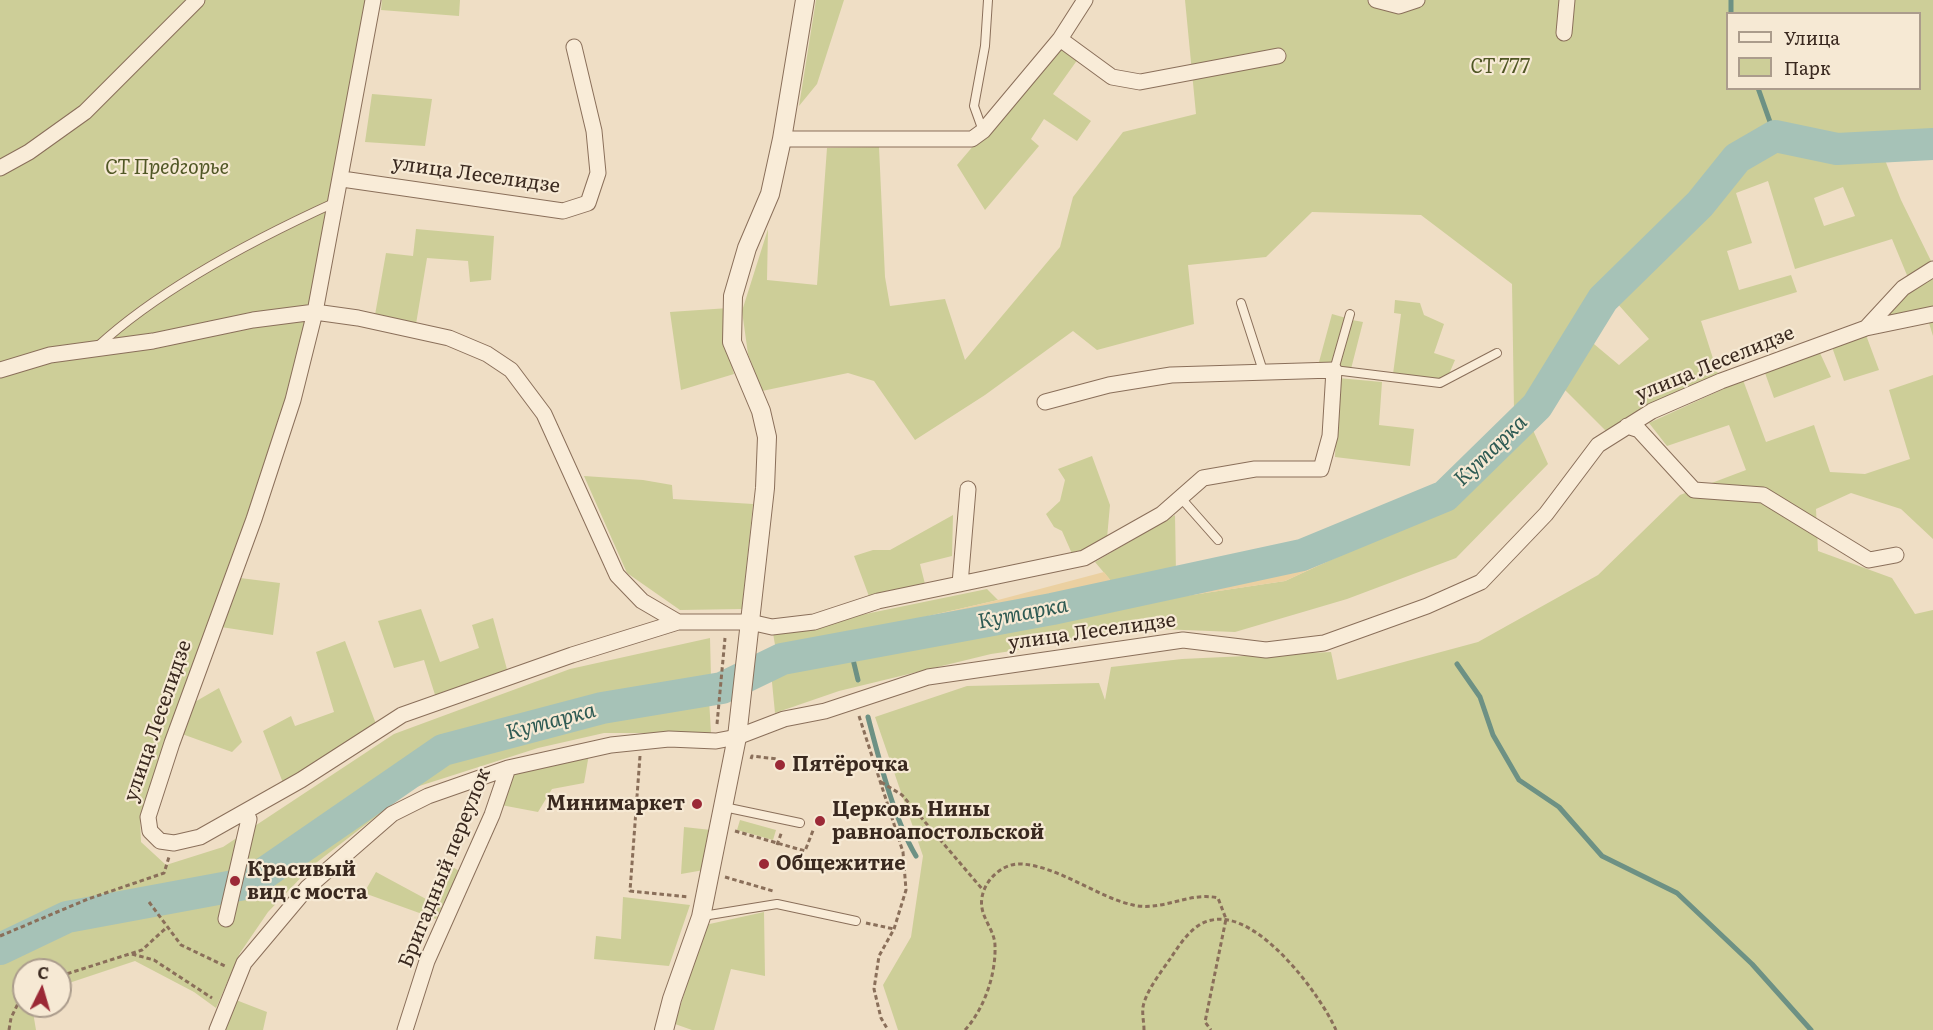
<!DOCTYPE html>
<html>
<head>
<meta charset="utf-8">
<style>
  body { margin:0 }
  #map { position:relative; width:1933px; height:1030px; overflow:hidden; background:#efdec5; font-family:Literata,serif }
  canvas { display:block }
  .legend { position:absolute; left:1726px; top:12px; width:195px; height:78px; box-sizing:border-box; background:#f6e9d4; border:2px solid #ab9c8c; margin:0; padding:8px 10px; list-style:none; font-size:18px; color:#3a291f }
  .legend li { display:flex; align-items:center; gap:12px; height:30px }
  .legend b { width:30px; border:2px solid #ab9c8c }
  .north { position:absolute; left:12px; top:958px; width:60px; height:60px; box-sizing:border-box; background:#f6e9d4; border:2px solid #ab9c8c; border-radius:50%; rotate:5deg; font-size:16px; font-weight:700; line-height:24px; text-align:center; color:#3a291f }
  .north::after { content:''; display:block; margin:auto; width:21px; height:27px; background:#9b2936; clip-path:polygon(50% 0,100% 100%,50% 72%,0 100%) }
</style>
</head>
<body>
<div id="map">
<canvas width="1933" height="1030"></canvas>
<ul class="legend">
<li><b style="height:8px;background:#f9ecd8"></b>Улица</li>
<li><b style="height:16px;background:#cdce98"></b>Парк</li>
</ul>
<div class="north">С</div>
</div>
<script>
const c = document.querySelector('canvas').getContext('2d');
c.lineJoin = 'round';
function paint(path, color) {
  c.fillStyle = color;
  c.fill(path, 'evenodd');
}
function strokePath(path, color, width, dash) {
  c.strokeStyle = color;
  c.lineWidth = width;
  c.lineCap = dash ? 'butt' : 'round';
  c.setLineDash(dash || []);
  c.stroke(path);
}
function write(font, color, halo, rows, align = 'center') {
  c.font = font + ' Literata,serif';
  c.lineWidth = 4.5;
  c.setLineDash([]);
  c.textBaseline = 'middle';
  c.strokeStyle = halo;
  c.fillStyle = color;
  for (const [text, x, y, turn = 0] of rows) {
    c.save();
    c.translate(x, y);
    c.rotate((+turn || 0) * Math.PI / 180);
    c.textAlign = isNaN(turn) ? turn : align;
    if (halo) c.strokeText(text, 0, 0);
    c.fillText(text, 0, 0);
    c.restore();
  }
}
const green = new Path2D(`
  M0 0H367L329 212 289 397 250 520 140 820 141 842 166 865 223 847 394 734 570 669 710 638 711 678 660 683 464 730 416 757 255 865 0 940Z
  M382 0H460L459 16 381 10Z
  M816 0H844L817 84 799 106Z
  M1185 0H1933V153L1883 155 1901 200 1933 265 1909 280 1892 239 1795 269 1768 181 1736 193 1752 243 1727 251 1739 290 1791 275 1797 292 1701 321 1718 374 1643 407 1608 433 1562 387 1588 339 1619 365 1649 339 1616 302 1602 313 1580 317 1527 406 1514 410 1512 284 1421 215 1312 212 1266 257 1188 265 1194 324 1097 350 1073 331 985 395 915 440 874 381 848 373 762 391 748 354 742 311 768 229 767 280 817 285 827 148 879 147 885 277 890 306 945 299 965 360 1060 247 1073 197 1123 132 1196 114ZM1728 14H1920V88H1728ZM1843 187 1855 216 1824 226 1814 198Z
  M1061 43 1078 59 1053 94 1091 121 1077 141 1044 119 1031 139 1039 146 985 210 957 165Z
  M372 94 432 99 425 146 365 142Z
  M416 229 494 236 491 280 470 282 468 261 427 258 416 324 375 315 386 253 413 256Z
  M1933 277V336L1925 310 1883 321 1904 293Z
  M1395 300 1420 303 1424 315 1444 324 1434 353 1455 360 1449 374 1441 379 1393 374 1401 314 1394 313Z
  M729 308 727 349 734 374 681 390 670 312Z
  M1332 314 1346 318 1332 365 1319 362Z
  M1352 320 1363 322 1351 369 1339 367Z
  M1866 335 1879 370 1844 381 1832 347Z
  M1820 353 1831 377 1774 398 1765 373Z
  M1933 375V539L1901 509 1851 493 1816 509 1818 551 1892 578 1915 614 1933 610V1030H898L883 985 911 937 923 856 875 717 967 686 1099 683 1105 700 1111 667 1182 659 1331 652 1337 680 1478 642 1598 575 1680 495 1746 470 1729 425 1667 446 1649 423 1743 380 1766 442 1814 425 1830 472 1865 474 1910 459 1889 390Z
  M1338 378 1382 382 1379 425 1414 429 1410 466 1335 457Z
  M1533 430 1548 464 1456 558 1347 599 1235 632 1159 629 991 654 839 691 775 713 771 672 792 666 1145 602 1285 581 1463 499Z
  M1092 456 1110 505 1107 538 1073 556 1062 531 1054 527 1046 514 1060 501 1065 480 1058 469Z
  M584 476 643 480 672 485 673 499 753 504 742 609 680 610 627 573Z
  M953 515 952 556 920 564 926 588 870 599 854 556 873 550H890Z
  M1175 515 1176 574 1116 587 1095 562Z
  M240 578 280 583 273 635 221 627Z
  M987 589 998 600 776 651 773 633Z
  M421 609 440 662 479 648 472 625 493 618 508 673 436 698 424 660 394 668 378 621Z
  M345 641 376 724 283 783 263 731 291 716 295 726 334 712 316 652Z
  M219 688 242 742 232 752 182 734 193 703Z
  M709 699 711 733H604L538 748 413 788 312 866 268 912 240 953 216 1008 194 992 135 961 60 986V970H24V1006H32L36 1030H0V960L68 928 129 920 207 903 246 899 442 756 600 717Z
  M589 754 584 783 552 789 538 812 501 805 513 771Z
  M740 820 776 830 773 840 737 830Z
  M684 827 711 830 704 870 681 874Z
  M447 863 459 871 436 919 364 893 376 872 426 899Z
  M623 897 690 905 669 966 594 959 596 936 621 939Z
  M764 912 765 976 731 969 714 1030H692L675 1024 705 925Z
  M236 1000 267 1012 263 1030H221Z`);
const sand = new Path2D(`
  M1602 313 1556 397 1533 430 1463 499 1285 581 1145 602 792 666 709 699 600 717 442 756 246 899 207 903 129 920 68 928 0 960V940L69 911 218 876 255 865 416 757 464 730 660 683 711 678 776 651 998 600 1104 572 1116 587 1300 548 1442 486 1514 410 1527 405 1580 317Z`);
const stream = new Path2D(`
  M1731 14V0
  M1758 88 1775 136
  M850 647 858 680
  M1457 664 1480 697 1493 735 1519 780 1559 807 1602 856 1677 893 1752 964 1811 1030
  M868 717C879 759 894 819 916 856`);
const river = new Path2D(`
  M0 949 67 917 250 883 443 750 602 708 722 688 782 659 1052 609 1302 555 1445 496 1537 406 1603 299 1700 204 1737 158 1775 136 1837 149 1933 144`);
const path = new Path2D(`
  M859 716 903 852 906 890 894 929 879 956 874 989 881 1018 888 1030
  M717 724 725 638
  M640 756 630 891 688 897
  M751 759 752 756 777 759 776 769
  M881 782 902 795 983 890
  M735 831 805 851 814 828
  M777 845 782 831
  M725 877 773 891
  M149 902 181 945 227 967
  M866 923 894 929
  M0 936 88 899 164 873 169 857
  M132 954 154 960 212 998
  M60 976 142 950 167 927
  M9 1030 11 1018 24 991
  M965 1030C984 1009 996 975 995 946 995 932 984 921 982 908 978 886 1000 862 1022 864 1060 867 1097 897 1133 905 1162 912 1190 891 1218 898L1226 919 1205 1022 1211 1030
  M1144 1030C1144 1023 1142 1014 1143 1007 1146 991 1161 972 1170 959 1180 944 1193 923 1212 920 1258 910 1320 994 1336 1030`);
const service = new Path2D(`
  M983 131 974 106 985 46 988 0
  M1241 303 1263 371
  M1350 314 1334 370 1440 383 1497 353
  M98 346C161 288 257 238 336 202
  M1180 497 1218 540
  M724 807 800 823
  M703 916 777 904 856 921`);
const minor = new Path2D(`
  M373 0 315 312 293 400 254 519 172 743 148 817 150 831 160 841 174 843 200 837 301 780 402 715 572 655 678 622H750L772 627 814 622 878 601 1084 558 1162 514 1203 478 1255 469H1321L1330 436 1334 370 1171 375 1109 385 1045 402
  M1376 0 1399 6 1417 0
  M1564 33 1567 0
  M1060 39 1112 77 1140 82 1278 56
  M782 139H972L983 131 1060 39 1085 0
  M0 168 29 152 85 112 197 0
  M342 179 563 211 588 203 598 173 594 131 574 47
  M1866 328 1903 288 1933 269
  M0 370 50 355 153 341 253 320 315 312 358 318 449 338 487 354 511 370 544 414 617 575 642 601 678 622
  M1627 426 1639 430 1694 490 1763 495 1869 560 1896 555
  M960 584 968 489
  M226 919 249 819
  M217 1030 244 963 307 888 392 814 428 796 508 768 611 745 669 739 716 741 737 737 784 719 825 711 928 677 1183 640 1266 650 1324 643 1427 606 1481 582 1546 514 1598 445 1652 411 1721 381 1866 328 1933 314
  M405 1030 427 961 492 815 508 768`);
const tertiary = new Path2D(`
  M664 1030 672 999 701 917 737 737 765 488 767 437 761 411 732 342 733 296 747 248 770 194 782 139 805 0`);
const markers = [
  [780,765,6,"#9b2936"],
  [697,804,6,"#9b2936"],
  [820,821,6,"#9b2936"],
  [764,864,6,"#9b2936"],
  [235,881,6,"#9b2936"]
];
const parkNames = [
  ["СТ 777",1500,67],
  ["СТ Предгорье",167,168]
];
const streetNames = [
  ["улица Леселидзе",476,175,8],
  ["улица Леселидзе",1715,364,-22],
  ["улица Леселидзе",1092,632,-8],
  ["улица Леселидзе",158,721,-71],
  ["Бригадный переулок",445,868,-68]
];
const poiNames = [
  ["Пятёрочка",792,765],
  ["Минимаркет",685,804,"right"],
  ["Церковь Нины",832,810],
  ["равноапостольской",832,833],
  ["Общежитие",776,864],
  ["Красивый",247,870],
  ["вид с моста",247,893]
];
const waterNames = [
  ["Кутарка",1491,451,-44],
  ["Кутарка",1023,614,-11],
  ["Кутарка",551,722,-15]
];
paint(green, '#cdce98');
paint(sand, '#ebd0a1');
strokePath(stream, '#6d9184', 5);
strokePath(river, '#a6c2b7', 32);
strokePath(service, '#8a6f5a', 10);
strokePath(minor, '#8a6f5a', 17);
strokePath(tertiary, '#8a6f5a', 20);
strokePath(path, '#8a6f5a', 3, [4.5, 3]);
strokePath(service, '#f9ecd8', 8);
strokePath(minor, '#f9ecd8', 15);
strokePath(tertiary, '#f9ecd8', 18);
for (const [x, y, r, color] of markers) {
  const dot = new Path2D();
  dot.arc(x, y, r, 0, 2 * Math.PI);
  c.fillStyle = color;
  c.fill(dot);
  strokePath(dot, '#f6e9d4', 2);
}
write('italic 20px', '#505725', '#f6e9d4', parkNames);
write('20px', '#3a291f', '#f6e9d4', streetNames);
write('bold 20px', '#3a291f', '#f6e9d4', poiNames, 'left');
write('italic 21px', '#2e5a53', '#f6e9d4', waterNames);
</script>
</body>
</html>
